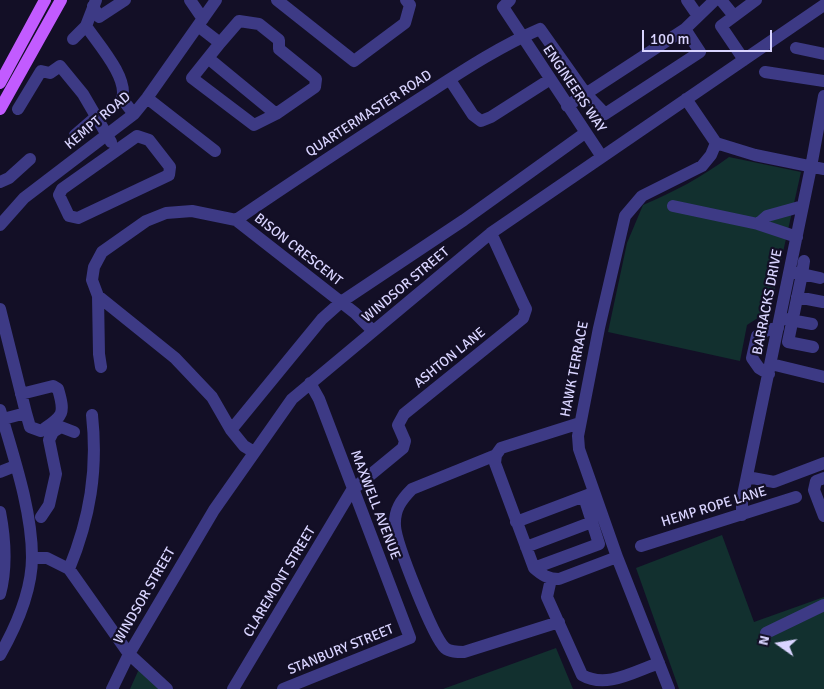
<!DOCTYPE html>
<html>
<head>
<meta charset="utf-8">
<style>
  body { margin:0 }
  #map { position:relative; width:824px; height:689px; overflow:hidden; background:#130f26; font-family:Signika,sans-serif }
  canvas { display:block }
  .north { position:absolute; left:754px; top:619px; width:50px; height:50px; -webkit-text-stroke:4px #130f26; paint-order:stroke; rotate:283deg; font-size:14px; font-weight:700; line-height:20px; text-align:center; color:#d9d4ff }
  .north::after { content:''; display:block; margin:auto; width:18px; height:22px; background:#d9d4ff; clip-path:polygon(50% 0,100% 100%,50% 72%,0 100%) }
  .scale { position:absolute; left:642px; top:30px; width:130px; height:22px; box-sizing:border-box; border:2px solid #d9d4ff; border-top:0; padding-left:6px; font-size:15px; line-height:18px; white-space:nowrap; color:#d9d4ff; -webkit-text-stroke:4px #130f26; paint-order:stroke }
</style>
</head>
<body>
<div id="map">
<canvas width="824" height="689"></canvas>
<div class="north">N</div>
<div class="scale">100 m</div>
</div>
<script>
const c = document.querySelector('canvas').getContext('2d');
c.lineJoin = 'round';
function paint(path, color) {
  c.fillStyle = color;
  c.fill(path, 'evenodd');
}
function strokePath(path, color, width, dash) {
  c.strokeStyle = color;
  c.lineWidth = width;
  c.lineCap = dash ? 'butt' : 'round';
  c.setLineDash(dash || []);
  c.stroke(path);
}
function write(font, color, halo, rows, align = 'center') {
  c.font = font + ' Signika,sans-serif';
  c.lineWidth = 4.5;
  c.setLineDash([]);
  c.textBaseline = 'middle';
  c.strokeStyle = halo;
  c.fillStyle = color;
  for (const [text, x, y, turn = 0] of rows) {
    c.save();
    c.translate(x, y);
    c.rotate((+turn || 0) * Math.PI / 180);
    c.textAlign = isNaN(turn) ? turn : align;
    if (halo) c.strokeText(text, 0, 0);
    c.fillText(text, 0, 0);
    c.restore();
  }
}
const green = new Path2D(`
  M729 157 801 172 770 310 747 325 740 361 608 332 627 243 643 205C674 192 702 177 729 157Z
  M722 535 754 622 824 597V689H679L636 568Z
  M556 648 573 689H442H443Z
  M139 669 160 689H130Z`);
const minor = new Path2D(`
  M96 0 86 26C98 44 129 78 122 99L134 114
  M190 0 203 19
  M277 0 354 61 405 23 410 5 406 0
  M510 0 503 7 602 157
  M687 0 698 16
  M721 0 734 16
  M93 6 99 17 125 0
  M198 26 220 43 208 58 276 114
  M73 39 86 26
  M796 48 824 54
  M208 58 192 78 254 125 276 114 315 87 316 79 279 49V40L259 24 239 21 220 43
  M744 60 721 26 756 0
  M765 72 824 81
  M450 80 473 115 481 121 491 117 549 80
  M147 98 215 151
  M567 106 685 29 715 0
  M18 109 41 71 50 73 60 66 83 94 111 142
  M75 135 97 116
  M137 136 149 140 170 167 169 175 78 218 69 216 59 195 62 189Z
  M716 143 755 155 824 169
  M0 182 9 178 30 159
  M673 206 758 224 797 237
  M236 220C296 179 357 139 419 99 458 74 498 47 540 29L586 94 605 114 700 52 685 29
  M758 224 767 216 803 206
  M0 225 24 198 134 114 147 98 216 0
  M804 261 802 274 820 278
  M790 271 802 274 788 342 813 347
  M98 296 99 354 101 367
  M797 297 823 302
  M0 309 26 413 3 419
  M785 319 812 324
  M771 364 824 377
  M769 374 759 368 752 358 757 336 767 330 778 328
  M21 394 53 386 58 389C66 416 62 416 41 431L30 427 26 413
  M0 410C13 455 32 510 32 557 32 591 17 625 0 655
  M580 423 501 448 496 455 495 463 534 568C542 575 548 579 559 579L617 557
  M231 430 322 319 341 302 464 220 585 133
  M254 452 244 446 231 430 212 397 175 358 98 296 92 280 94 267 102 252 146 221 166 213 192 211 236 220 355 313 373 331
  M496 455 412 489C401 500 394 510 395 526 396 543 433 637 445 648 450 652 457 652 464 652L559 622
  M0 472 15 466
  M747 477 774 482 824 463
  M824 478 816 481 814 490 824 516
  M0 512C5 538 7 568 0 594
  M742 515V500L811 167 824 96
  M41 517 49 505 56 474 49 440 53 432 61 427 74 432
  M516 522 590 494
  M641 546 796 497
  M526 547 592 522
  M32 558H47L69 569 129 654 167 689
  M534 568 599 544 584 497
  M69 569C90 518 98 470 92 415
  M551 579 547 597 582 675C606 689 633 672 659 663
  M766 633 824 605
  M112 689 129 654 214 510 292 399 491 233 824 5
  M233 689 352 490 403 448 405 441 398 425 404 414 523 318 526 309 523 303 491 233
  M283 689 410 638 319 399 310 383
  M669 689 617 557 579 449 578 436 599 328 625 216 642 196 702 166 711 155 716 143 686 99`);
const major = new Path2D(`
  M0 83 45 0
  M0 109 61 0`);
const streetNames = [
  ["ENGINEERS WAY",574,89,56],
  ["QUARTERMASTER ROAD",369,114,-33],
  ["KEMPT ROAD",98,121,-40],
  ["BISON CRESCENT",298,250,38],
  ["WINDSOR STREET",406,285,-40],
  ["BARRACKS DRIVE",768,302,-79],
  ["ASHTON LANE",450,358,-39],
  ["HAWK TERRACE",575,369,-79],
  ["MAXWELL AVENUE",375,505,69],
  ["HEMP ROPE LANE",714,507,-17],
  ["CLAREMONT STREET",280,582,-59],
  ["WINDSOR STREET",145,596,-60],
  ["STANBURY STREET",341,650,-22]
];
paint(green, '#12302f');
strokePath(minor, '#3d3a85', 12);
strokePath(major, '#c25bff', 12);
write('14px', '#d9d4ff', '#130f26', streetNames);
</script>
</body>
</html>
